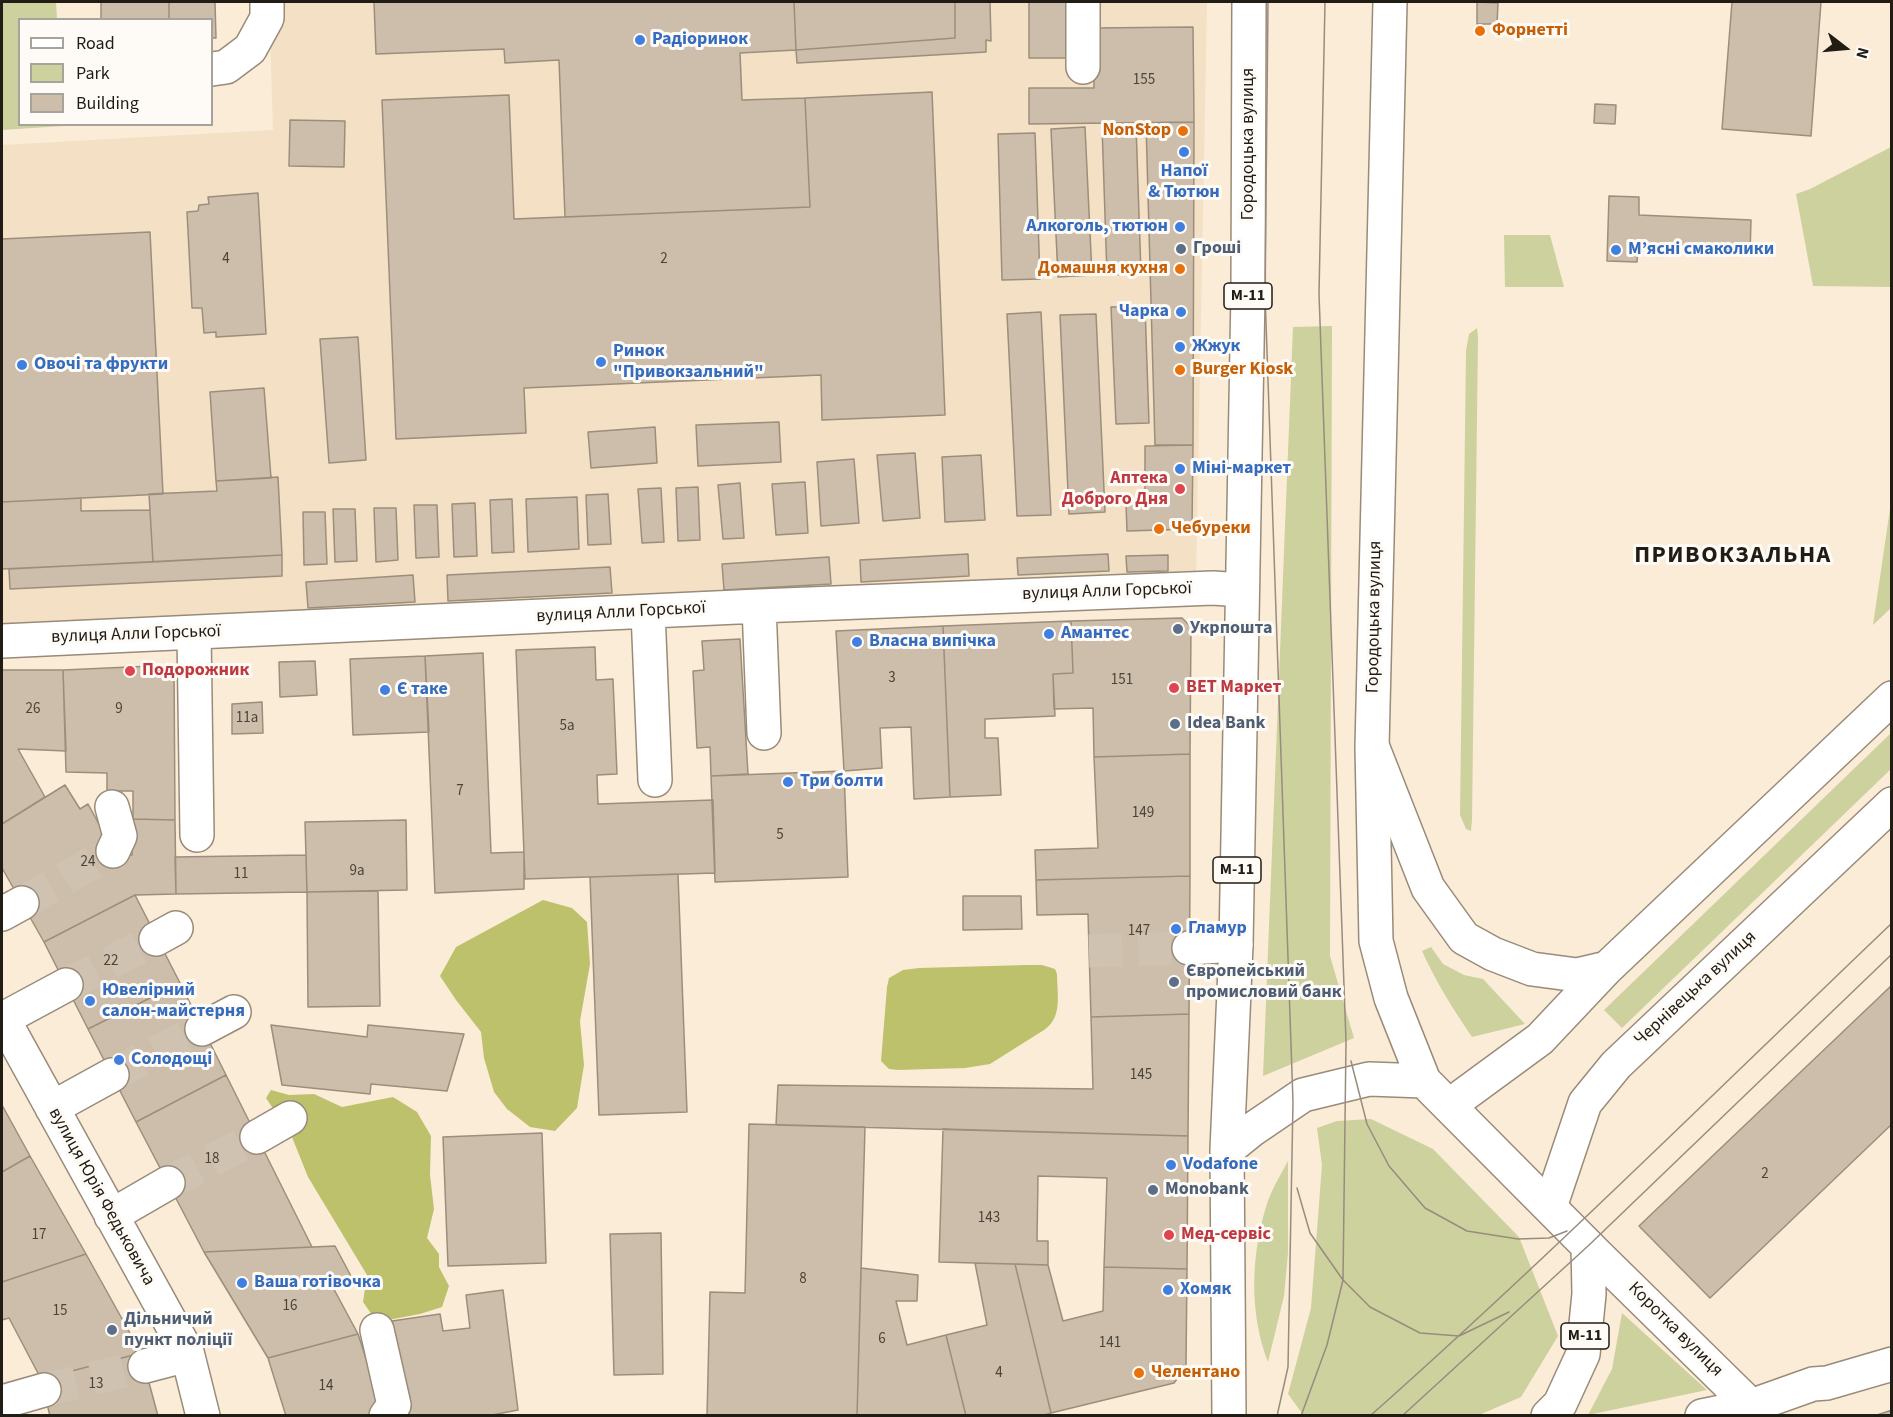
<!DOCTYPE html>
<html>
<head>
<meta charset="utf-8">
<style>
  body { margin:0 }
  #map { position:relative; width:1893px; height:1417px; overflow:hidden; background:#fbecd7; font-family:"Source Sans 3",sans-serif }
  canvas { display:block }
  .frame { position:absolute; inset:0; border:3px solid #211c14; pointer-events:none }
  .legend { position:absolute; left:18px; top:18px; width:195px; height:108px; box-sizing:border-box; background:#fefbf7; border:2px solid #a6a29c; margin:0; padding:8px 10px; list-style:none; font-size:18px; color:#211c14 }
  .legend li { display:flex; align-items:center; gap:12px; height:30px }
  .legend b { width:30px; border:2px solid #a6a29c }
  .north { position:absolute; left:1815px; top:18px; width:60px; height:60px; -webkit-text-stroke:4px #fefbf7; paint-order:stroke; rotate:106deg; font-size:16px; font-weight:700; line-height:24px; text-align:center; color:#211c14 }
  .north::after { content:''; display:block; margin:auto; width:21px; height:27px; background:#211c14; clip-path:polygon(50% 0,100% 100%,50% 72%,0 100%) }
</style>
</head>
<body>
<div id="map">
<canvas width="1893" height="1417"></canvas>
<div class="frame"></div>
<ul class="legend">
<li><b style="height:8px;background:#fff"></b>Road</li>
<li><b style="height:16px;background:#cdd19e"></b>Park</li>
<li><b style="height:16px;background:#ccbeaa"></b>Building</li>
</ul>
<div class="north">N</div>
</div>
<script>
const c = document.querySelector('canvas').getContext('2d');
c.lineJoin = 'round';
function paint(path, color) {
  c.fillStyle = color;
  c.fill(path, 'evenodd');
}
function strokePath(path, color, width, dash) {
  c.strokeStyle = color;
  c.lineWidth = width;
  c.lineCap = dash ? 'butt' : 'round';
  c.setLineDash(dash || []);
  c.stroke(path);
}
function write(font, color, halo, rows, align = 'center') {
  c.font = font + ' "Source Sans 3",sans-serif';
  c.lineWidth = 6;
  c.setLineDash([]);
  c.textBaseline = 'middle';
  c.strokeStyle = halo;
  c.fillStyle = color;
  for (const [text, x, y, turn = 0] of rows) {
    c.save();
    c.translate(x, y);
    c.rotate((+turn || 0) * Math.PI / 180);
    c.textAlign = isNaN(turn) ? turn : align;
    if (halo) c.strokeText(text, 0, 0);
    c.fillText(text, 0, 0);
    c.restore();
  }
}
const built = new Path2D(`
  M269 2H1207L1196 579 2 628V145L273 130Z`);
const green = new Path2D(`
  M2 2H56L57 19 20 20V124H63V126L2 130Z
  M1891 147V287L1813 286 1796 194 1810 189Z
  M1504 235H1550L1564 287H1505Z
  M1332 326 1330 956 1354 1038 1263 1076 1293 327Z
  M1477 328 1478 337 1472 820 1471 831 1466 829 1460 815 1466 351 1469 334Z
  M1891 502V608L1873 625Z
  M1891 733V769L1622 1028 1604 1010Z
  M1431 947 1443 964 1464 975 1483 979 1525 1024 1472 1037C1453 1009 1436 982 1422 951Z
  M1371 1119 1433 1149 1519 1237 1558 1336 1521 1397 1479 1415 1304 1416 1288 1394 1311 1308 1322 1165 1317 1128 1337 1121Z
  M1288 1161V1253L1284 1296 1268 1362C1249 1313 1251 1256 1266 1207 1271 1190 1280 1176 1288 1161Z
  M1622 1313 1707 1390 1588 1415 1612 1369Z`);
const forest = new Path2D(`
  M543 900 572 908 587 922 590 964 580 1021 584 1065 577 1108 555 1131 530 1127 507 1109 494 1092 484 1058 481 1032 456 1000 440 976 456 947Z
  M1027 965H1042L1055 969 1057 974C1057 995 1063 1017 1044 1030L990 1064 965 1068 898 1070 889 1069 881 1061 887 987 889 978 903 970 919 968Z
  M271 1090 289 1095 314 1094 342 1107 393 1097 417 1112 431 1136 430 1175 434 1209 427 1238 439 1254V1267L449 1286 442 1307 420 1314 377 1322 363 1302 367 1275 308 1177 292 1137 266 1098Z`);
const building = new Path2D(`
  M101 2H169V20H101Z
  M169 2H215L216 38H212V20H169Z
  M374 2H794L796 50 740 53 742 100 805 98 810 207 565 217 559 60 505 63 504 49 376 54Z
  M794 2H955V38L796 50Z
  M955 2H990L991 41 986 40V52L797 63 796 50 955 38Z
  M1029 2H1070V58H1029Z
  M1477 2 1498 3 1497 24H1477Z
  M1732 2H1821L1811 136 1722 129Z
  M1193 27 1194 122 1029 124V88H1094V28Z
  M932 92 945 415 822 420 821 375 524 388 526 433 396 439 382 100 509 95 514 219 810 207 805 98Z
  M1595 104 1616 105 1615 124 1594 123Z
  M290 120 345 121 344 167 289 166Z
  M1194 122 1193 445H1155L1146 123Z
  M1136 125 1141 274 1107 275 1102 126Z
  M1085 127 1092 275 1058 277 1051 129Z
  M1035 133 1040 279 1002 280 998 134Z
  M258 193 266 334 216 337V332L204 333 202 308H192L187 212 198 211 199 205 209 204 208 197Z
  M1609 196 1639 197V215L1751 220 1750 254 1638 249 1637 262 1607 261Z
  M150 232 163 494 2 502V239Z
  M1145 306 1149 423 1116 424 1111 307Z
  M1041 312 1051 515 1017 516 1007 314Z
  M1096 314 1105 512 1069 514 1060 315Z
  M358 337 366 460 329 463 320 339Z
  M264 388 271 478 216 481 210 392Z
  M779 422 781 462 698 466 696 425Z
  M655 427 657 463 591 468 588 432Z
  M1193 445 1192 529 1127 531 1126 504 1145 503V446Z
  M915 453 920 518 883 521 877 455Z
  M981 455 985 520 945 522 942 457Z
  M854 459 859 523 821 526 817 462Z
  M278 477 282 555 153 562 149 494 217 491 216 481Z
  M805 482 808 533 776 535 772 484Z
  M740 483 744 538 723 539 718 485Z
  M698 487 700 540 678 541 676 488Z
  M661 488 664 542 642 543 638 489Z
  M608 494 611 544 588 545 586 495Z
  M577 497 579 549 528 552 526 499Z
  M81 498V511L150 510 153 562 2 569V502Z
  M512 499 514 552 492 553 490 500Z
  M475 503 477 556 454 557 452 504Z
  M414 505H437L439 557 416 558Z
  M374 508H396L398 560 376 562Z
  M333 509H355L357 561 335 562Z
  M303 512H325L327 564 304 565Z
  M968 554 969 576 861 582 860 560Z
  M1108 554 1109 571 1018 575 1017 558Z
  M282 555V576L10 589 9 569Z
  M1168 555V571L1127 572 1126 556Z
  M829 557 831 584 724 590 722 564Z
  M610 567 612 593 448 601 447 575Z
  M413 575 415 602 308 608 306 582Z
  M1182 618 1191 627 1190 754 1094 757 1093 708 1054 709 1053 674 1073 673 1071 621Z
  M1071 621 1073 673 1053 674 1055 716 985 719V738H998L1001 795 950 797 943 626Z
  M943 626 950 797 914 799 911 727 880 728 882 768 844 771 836 631Z
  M740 639 748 774 711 776 710 747 697 748 693 671 704 670 702 641Z
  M595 647 596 680 613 679 617 774 597 775 598 804 713 800 715 873 525 879 516 650Z
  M483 653 491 853 524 852V889L435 893 425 656Z
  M425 656 429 732 353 735 350 659Z
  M315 661 317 695 280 697 279 662Z
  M174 665 175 820 133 819V791H107V773L66 772 63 670Z
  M2 670H63L66 751 18 749 45 797 2 824Z
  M262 702 263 733 232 734V704Z
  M1190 754V876L1036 880 1035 850 1098 848 1094 757Z
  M844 771 848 877 715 882 711 776Z
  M65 785 80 809 88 804 116 855H132L133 819 175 820 176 894 135 895 44 942 2 868V824Z
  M406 820 407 890 307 892 305 822Z
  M306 855 307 892 176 894 175 857Z
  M678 874 687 1112 599 1115 590 877Z
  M1190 876 1189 1014 1091 1017 1088 914 1037 915 1036 880Z
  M378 891 380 1006 308 1007 307 892Z
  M135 895 180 983 88 1029 44 942Z
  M963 896H1021L1022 929 963 930Z
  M180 983 226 1075 136 1122 88 1029Z
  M1892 985V1124L1710 1298 1639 1226Z
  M1189 1014 1188 1136 776 1125 778 1085 1093 1089 1091 1017Z
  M271 1025 367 1037 368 1025 464 1034 447 1091 371 1084 370 1094 282 1085Z
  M226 1075 312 1247 204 1252 136 1122Z
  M2 1105 30 1156 2 1172Z
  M749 1124 865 1127 857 1416H707L710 1292 745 1293Z
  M943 1129 1188 1136 1187 1269 1104 1267 1107 1178 1038 1176 1037 1241H1048V1265L939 1262Z
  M542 1133 546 1263 448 1266 443 1137Z
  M30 1156 86 1254 2 1282V1172Z
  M661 1233 663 1374 614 1375 610 1234Z
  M335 1246 352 1278 329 1280 358 1334 268 1358 204 1252Z
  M86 1254 141 1353 41 1379 9 1318 2 1320V1282Z
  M975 1263 1015 1264 1051 1413 1041 1416H966L946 1335 987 1325Z
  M1015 1264 1048 1265 1063 1321 1103 1311 1104 1267 1187 1269 1186 1367 1174 1383 1051 1413Z
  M861 1268 918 1275 917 1301H896L907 1345 946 1335 966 1416H857Z
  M503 1290 518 1410 487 1416H405L392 1321 440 1314 443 1331 470 1328 466 1295Z
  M358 1334 385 1416H286L268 1358Z
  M141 1353 158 1416H50L41 1379Z
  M1892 1410V1416H1874Z`);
const minorTunnel = new Path2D(`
  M22 903 113 851
  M1089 951 1189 948
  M66 985 156 939
  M112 1075 202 1029
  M168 1183 257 1137
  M44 1390 145 1366`);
const minor = new Path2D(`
  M1083 2V67
  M212 69 226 67 250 49 267 18V2
  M759 606 764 733
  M648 612 655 780
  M194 633 197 835
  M2 641 759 606 1213 588 1242 590
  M1373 748 1428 888 1464 938 1493 954 1532 969 1577 975 1607 968
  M112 807 120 836 113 851
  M2 914 22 903
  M156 939 176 928
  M1189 948 1236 945
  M2 1017 187 1352 203 1416
  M3 1019 66 985
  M202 1029 234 1012
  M1450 1105 1540 1039 1607 968 1892 698
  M52 1108 112 1075
  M257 1137 290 1118
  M1550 1207 1585 1103 1616 1065 1892 804
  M111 1216 168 1183
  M1588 1246 1751 1406 1759 1416
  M377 1330 394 1405 386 1416
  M145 1366 187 1355
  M2 1402 44 1390
  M1702 1416 1751 1406 1813 1384 1827 1383 1892 1364`);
const major = new Path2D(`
  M1390 2 1372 747 1376 941 1391 998 1424 1081
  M1227 1150 1253 1129 1303 1095 1369 1079 1424 1081 1588 1246 1589 1294 1583 1354 1560 1404 1548 1416
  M1229 1416 1227 1150 1236 945 1248 293 1249 2`);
const tram = new Path2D(`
  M1268 2 1265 294 1293 1102 1288 1367 1277 1416
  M1351 1061 1367 1124 1389 1166 1425 1208 1467 1231 1518 1239 1549 1238 1567 1231
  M1297 1188 1310 1233 1343 1280 1370 1307 1420 1333 1459 1336 1509 1312
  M1301 1416 1327 1345 1343 1280 1346 1041 1319 294 1325 2
  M1370 1416C1549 1257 1719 1088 1892 923
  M1402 1416 1588 1246 1892 954`);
const markers = [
  [1480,31,6,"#e8710a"],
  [640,40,6,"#3f7fe0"],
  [1183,131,6,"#e8710a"],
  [1184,152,6,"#3f7fe0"],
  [1180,227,6,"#3f7fe0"],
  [1181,249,6,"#5c6f8a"],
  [1616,250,6,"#3f7fe0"],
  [1180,269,6,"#e8710a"],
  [1181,312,6,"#3f7fe0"],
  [1180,347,6,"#3f7fe0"],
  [601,362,6,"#3f7fe0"],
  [22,365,6,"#3f7fe0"],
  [1180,370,6,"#e8710a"],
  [1180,469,6,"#3f7fe0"],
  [1180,489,6,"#e0444e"],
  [1159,529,6,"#e8710a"],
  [1178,629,6,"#5c6f8a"],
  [1049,634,6,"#3f7fe0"],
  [857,642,6,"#3f7fe0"],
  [130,671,6,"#e0444e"],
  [1174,688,6,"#e0444e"],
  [385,690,6,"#3f7fe0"],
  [1175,724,6,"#5c6f8a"],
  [788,782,6,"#3f7fe0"],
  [1176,929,6,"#3f7fe0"],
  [1174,982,6,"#5c6f8a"],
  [90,1001,6,"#3f7fe0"],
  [119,1060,6,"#3f7fe0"],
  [1171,1165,6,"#3f7fe0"],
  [1153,1190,6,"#5c6f8a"],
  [1169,1235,6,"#e0444e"],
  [242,1283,6,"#3f7fe0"],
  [1168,1290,6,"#3f7fe0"],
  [112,1330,6,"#5c6f8a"],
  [1139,1373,6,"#e8710a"]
];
const numberNames = [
  ["155",1144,81],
  ["4",226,260],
  ["2",664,260],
  ["3",892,679],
  ["151",1122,681],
  ["26",33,710],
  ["9",119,710],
  ["11а",247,719],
  ["5а",567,727],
  ["7",460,792],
  ["149",1143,814],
  ["5",780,836],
  ["24",88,863],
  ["9а",357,872],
  ["11",241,875],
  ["147",1139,932],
  ["22",111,962],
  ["145",1141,1076],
  ["18",212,1160],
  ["2",1765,1175],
  ["143",989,1219],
  ["17",39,1236],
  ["8",803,1280],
  ["16",290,1307],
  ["15",60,1312],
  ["6",882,1340],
  ["141",1110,1344],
  ["4",999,1374],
  ["13",96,1385],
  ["14",326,1387]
];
const shields = [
  [1248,296,48],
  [1237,870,48],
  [1585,1336,48]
];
const shieldNames = [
  ["М-11",1248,296],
  ["М-11",1237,870],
  ["М-11",1585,1336]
];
const foodNames = [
  ["Форнетті",1492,31],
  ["NonStop",1171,131,"right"],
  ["Домашня кухня",1168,269,"right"],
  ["Burger Kiosk",1192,370],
  ["Чебуреки",1171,529],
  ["Челентано",1151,1373]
];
const shopNames = [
  ["Радіоринок",652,40],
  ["Напої",1184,172,"center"],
  ["& Тютюн",1184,193,"center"],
  ["Алкоголь, тютюн",1168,227,"right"],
  ["М’ясні смаколики",1628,250],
  ["Чарка",1169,312,"right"],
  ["Жжук",1192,347],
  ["Ринок",613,352],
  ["\"Привокзальний\"",613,373],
  ["Овочі та фрукти",34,365],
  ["Міні-маркет",1192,469],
  ["Амантес",1061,634],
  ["Власна випічка",869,642],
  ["Є таке",397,690],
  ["Три болти",800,782],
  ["Гламур",1188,929],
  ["Ювелірний",102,991],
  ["салон-майстерня",102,1012],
  ["Солодощі",131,1060],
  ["Vodafone",1183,1165],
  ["Ваша готівочка",254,1283],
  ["Хомяк",1180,1290]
];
const streetNames = [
  ["Городоцька вулиця",1249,144,-90],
  ["вулиця Алли Горської",1107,592,-2],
  ["вулиця Алли Горської",621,613,-3],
  ["Городоцька вулиця",1375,617,-89],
  ["вулиця Алли Горської",136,635,-2],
  ["Чернівецька вулиця",1696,989,-43],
  ["вулиця Юрія Федьковича",101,1197,61],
  ["Коротка вулиця",1675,1330,45]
];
const serviceNames = [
  ["Гроші",1193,249],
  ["Укрпошта",1190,629],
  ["Idea Bank",1187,724],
  ["Європейський",1186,972],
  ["промисловий банк",1186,993],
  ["Monobank",1165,1190],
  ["Дільничий",124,1320],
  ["пункт поліції",124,1341]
];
const healthNames = [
  ["Аптека",1168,479,"right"],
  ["Доброго Дня",1168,500,"right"],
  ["Подорожник",142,671],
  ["ВЕТ Маркет",1186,688],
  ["Мед-сервіс",1181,1235]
];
const districtNames = [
  ["ПРИВОКЗАЛЬНА",1733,557]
];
paint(built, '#f3e0c5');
paint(green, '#cdd19e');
paint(forest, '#bdc16c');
paint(building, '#ccbeaa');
strokePath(building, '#9c8e7b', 1.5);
strokePath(minorTunnel, '#cfc2b0', 33, [33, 16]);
strokePath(minor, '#998b79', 36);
strokePath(major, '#998b79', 36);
strokePath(minor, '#fff', 33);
strokePath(major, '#fff', 33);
strokePath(tram, '#978c7d', 1.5);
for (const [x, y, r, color] of markers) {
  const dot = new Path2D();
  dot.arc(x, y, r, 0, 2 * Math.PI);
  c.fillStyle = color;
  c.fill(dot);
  strokePath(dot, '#fefbf7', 2);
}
write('15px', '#4c443a', null, numberNames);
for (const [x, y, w] of shields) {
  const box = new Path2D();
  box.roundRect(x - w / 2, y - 13, w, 26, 4.5);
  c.fillStyle = '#fefbf7';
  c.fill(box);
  strokePath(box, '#211c14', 1.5);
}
write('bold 16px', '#211c14', null, shieldNames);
write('bold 18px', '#c56008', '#fefbf7', foodNames, 'left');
write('bold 18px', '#366cbe', '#fefbf7', shopNames, 'left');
write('18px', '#211c14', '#fefbf7', streetNames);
write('bold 18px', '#4e5e75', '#fefbf7', serviceNames, 'left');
write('bold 18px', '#be3a42', '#fefbf7', healthNames, 'left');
c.letterSpacing = '1.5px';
write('bold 24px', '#211c14', '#fefbf7', districtNames);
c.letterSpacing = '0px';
</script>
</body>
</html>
